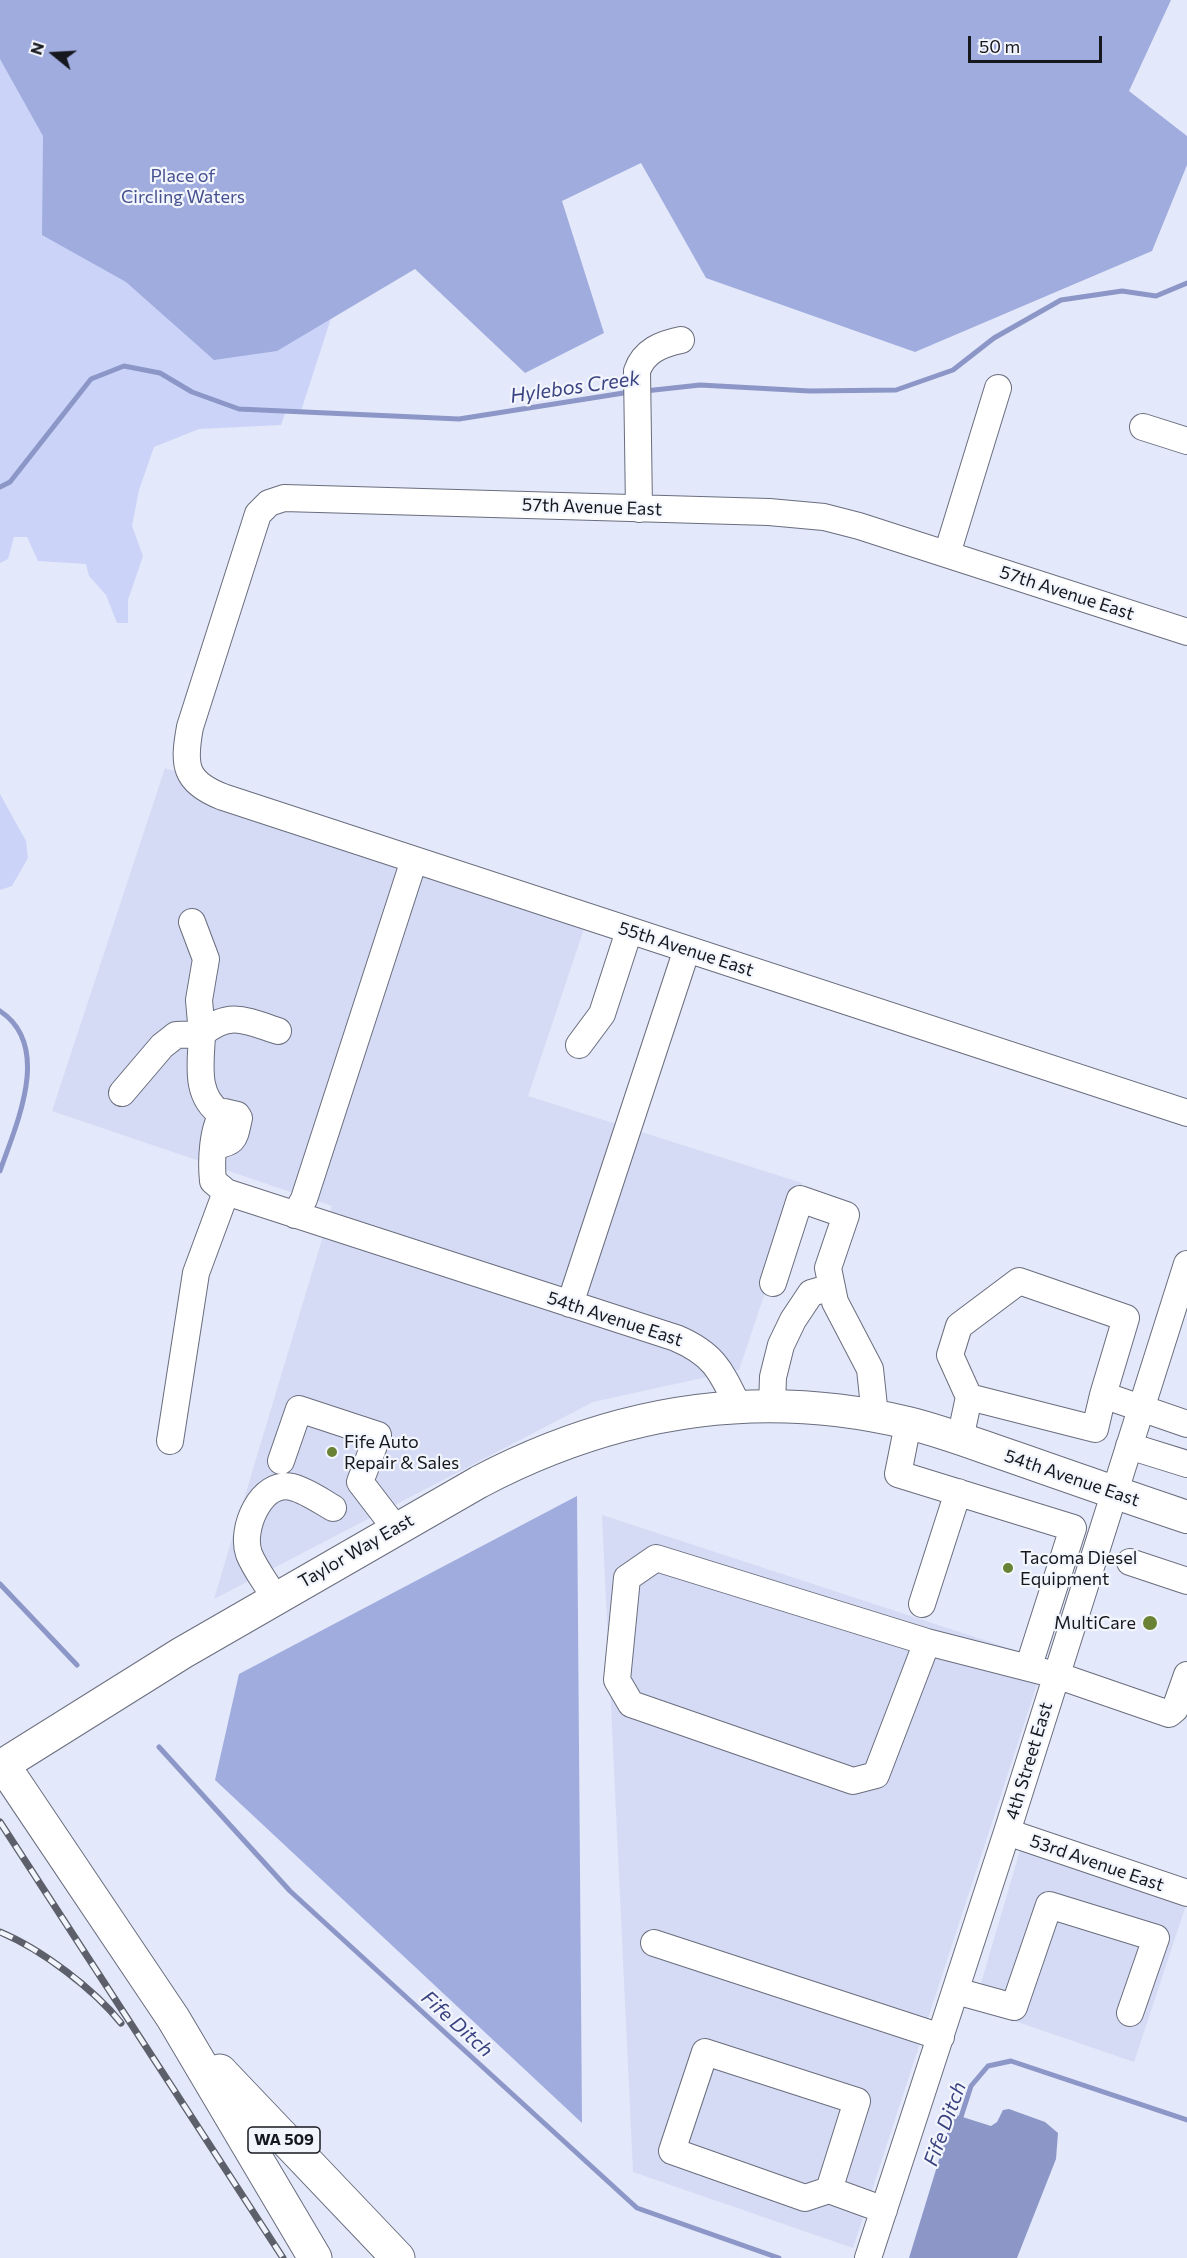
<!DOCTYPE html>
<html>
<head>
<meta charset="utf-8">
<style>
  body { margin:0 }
  #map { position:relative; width:1187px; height:2258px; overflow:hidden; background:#e3e8fa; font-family:Commissioner,sans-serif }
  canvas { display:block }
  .north { position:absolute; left:24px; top:24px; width:60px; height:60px; -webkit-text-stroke:4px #f3f5fd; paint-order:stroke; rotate:288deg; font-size:16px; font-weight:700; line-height:24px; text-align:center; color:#16181e }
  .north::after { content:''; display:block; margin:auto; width:21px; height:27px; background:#16181e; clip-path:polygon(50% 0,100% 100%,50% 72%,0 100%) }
  .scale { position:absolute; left:968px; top:36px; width:134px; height:27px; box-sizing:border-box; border:3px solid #16181e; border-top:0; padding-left:8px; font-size:18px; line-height:21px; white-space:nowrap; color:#16181e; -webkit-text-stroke:4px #f3f5fd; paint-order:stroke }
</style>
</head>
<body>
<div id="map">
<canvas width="1187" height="2258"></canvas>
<div class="north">N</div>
<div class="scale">50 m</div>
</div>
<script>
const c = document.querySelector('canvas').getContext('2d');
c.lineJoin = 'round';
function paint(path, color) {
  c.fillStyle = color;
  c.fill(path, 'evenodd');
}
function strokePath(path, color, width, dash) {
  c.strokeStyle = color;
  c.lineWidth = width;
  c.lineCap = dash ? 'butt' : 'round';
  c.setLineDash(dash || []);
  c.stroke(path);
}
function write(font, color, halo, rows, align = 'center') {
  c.font = font + ' Commissioner,sans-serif';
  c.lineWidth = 4.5;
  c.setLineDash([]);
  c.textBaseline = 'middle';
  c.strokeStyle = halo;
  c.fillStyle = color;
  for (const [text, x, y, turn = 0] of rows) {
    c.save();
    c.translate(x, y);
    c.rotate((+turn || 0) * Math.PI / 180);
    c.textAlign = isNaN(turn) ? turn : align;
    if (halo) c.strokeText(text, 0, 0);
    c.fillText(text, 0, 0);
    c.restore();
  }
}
const built = new Path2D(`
  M165 768 589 914 528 1096 802 1183 739 1370 593 1402 214 1599 332 1206 52 1111Z
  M602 1515 1045 1660 853 2248 633 2172Z
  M1021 1847 1187 1902 1134 2062 974 2007Z`);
const green = new Path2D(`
  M0 0H434L301 411H286L281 425 199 429 154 447 139 490 132 526 143 556 128 600V623H117L106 595 89 576 86 564 38 561 27 537H14L8 559 0 563Z
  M0 794 26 841 28 858 12 886 0 890Z`);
const forest = new Path2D(`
  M0 0H1171L1129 91 1187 136V165L1152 251 915 352 706 278 641 163 562 201 604 333 525 373 415 269 277 351 214 360 126 282 42 235 43 136 0 59Z
  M577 1496 582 2123 215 1780 239 1674Z`);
const water = new Path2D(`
  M1009 2109 1045 2122 1058 2133 1056 2159 1017 2258H909L953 2114 991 2126 997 2122 1003 2110Z`);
const stream = new Path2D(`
  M645 391 700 385 810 391 896 390 953 370 994 338 1061 300 1122 291 1156 296 1187 283
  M0 487 10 482 91 379 124 366 160 373 192 392 239 409 459 419 630 392
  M0 1011C53 1046 16 1125 0 1171
  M0 1584 77 1665
  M159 1747 290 1891 637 2208 779 2258
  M959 2123 971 2086 988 2066 1011 2061 1187 2120`);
const minor = new Path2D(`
  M1143 427 1187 441
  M639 509 637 371C644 351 661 344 681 340
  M947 554 998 388
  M1187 632 859 526 824 517 769 512 284 498 269 503 258 514 190 727C183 765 184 782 223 797L1187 1113
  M579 1045 602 1014 629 931
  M122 1093 162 1046 176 1035 202 1034 199 1000 206 959 192 922
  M221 1114C194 1095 201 1063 202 1034 229 1010 247 1021 278 1031
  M215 1146C236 1142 234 1139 239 1118L237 1115 224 1112C212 1127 211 1162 213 1181L226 1192 676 1338C714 1354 721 1371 738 1406
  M295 1215 304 1199 414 860
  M773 1283 800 1199 846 1215 828 1268 835 1302 870 1369 875 1416
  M570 1304 687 949
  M969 1397 1095 1429 1103 1395
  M772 1406 773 1377 781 1345 793 1320 811 1293 832 1287
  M908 1424 898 1474 1073 1528 1032 1656
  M960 1439 969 1397 950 1355 959 1326 1019 1281 1126 1318 1103 1395 1187 1424
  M170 1441 196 1273 226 1192
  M1129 1446 1187 1464
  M281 1461 299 1409 378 1435 360 1482 396 1529
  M1130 1562 1187 1581
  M275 1598C267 1584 255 1569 249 1554 240 1529 261 1480 292 1487 305 1490 321 1501 333 1508
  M922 1604 958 1492
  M927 1642 876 1775 853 1781 631 1704 617 1680 627 1578 656 1558 927 1642 1056 1675 1169 1714 1175 1709 1187 1675
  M1007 1832 1187 1893
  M654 1943 941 2037
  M956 1991 1014 2007 1049 1905 1156 1938 1130 2013
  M829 2190 857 2101 705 2052 672 2151 805 2198 829 2190 884 2210
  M868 2258 1007 1832 1187 1264`);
const major = new Path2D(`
  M3 1765 182 1653 479 1482C614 1411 758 1387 908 1423 945 1432 980 1446 1016 1458 1073 1478 1130 1498 1187 1517`);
const highway = new Path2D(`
  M3 1765 173 2018 315 2258
  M220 2071 398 2258`);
const rail = new Path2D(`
  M0 1822 283 2258
  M0 1932C41 1949 94 1989 121 2023`);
const markers = [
  [332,1452,6,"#698234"],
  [1008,1568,6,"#698234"],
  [1150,1623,8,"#698234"]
];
const shields = [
  [284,2140,72]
];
const shieldNames = [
  ["WA 509",284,2140]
];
const parkNames = [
  ["Place of",183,176],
  ["Circling Waters",183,197]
];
const streetNames = [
  ["57th Avenue East",592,507,2],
  ["57th Avenue East",1067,593,18],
  ["55th Avenue East",686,949,18],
  ["54th Avenue East",615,1319,18],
  ["54th Avenue East",1072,1478,19],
  ["Taylor Way East",356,1551,-30],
  ["4th Street East",1029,1761,-73],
  ["53rd Avenue East",1097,1863,19]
];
const poiNames = [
  ["Fife Auto",344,1442],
  ["Repair & Sales",344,1463],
  ["Tacoma Diesel",1020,1558],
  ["Equipment",1020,1579],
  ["MultiCare",1136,1623,"right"]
];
const waterNames = [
  ["Hylebos Creek",575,387,-8],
  ["Fife Ditch",457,2024,42],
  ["Fife Ditch",945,2124,-70]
];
paint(built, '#d5dbf4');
paint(green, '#cbd4f8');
paint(forest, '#a0acde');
paint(water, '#8c97c8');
strokePath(stream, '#8c97c8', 5);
strokePath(minor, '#696d7d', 28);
strokePath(major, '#696d7d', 34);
strokePath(highway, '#696d7d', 35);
strokePath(minor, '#fff', 26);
strokePath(major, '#fff', 32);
strokePath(highway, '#fff', 33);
strokePath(rail, '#5d606a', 7);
strokePath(rail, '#f3f5fd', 4.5, [14]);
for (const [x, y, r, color] of markers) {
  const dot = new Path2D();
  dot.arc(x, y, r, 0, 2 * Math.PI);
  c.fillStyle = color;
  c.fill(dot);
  strokePath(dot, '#f3f5fd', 2);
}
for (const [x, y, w] of shields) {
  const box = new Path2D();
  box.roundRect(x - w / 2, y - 13, w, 26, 4.5);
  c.fillStyle = '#f3f5fd';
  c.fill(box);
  strokePath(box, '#16181e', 1.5);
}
write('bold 16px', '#16181e', null, shieldNames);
write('18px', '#45508f', '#f3f5fd', parkNames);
write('18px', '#16181e', '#f3f5fd', streetNames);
write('18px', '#16181e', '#f3f5fd', poiNames, 'left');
write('italic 20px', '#3a4381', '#f3f5fd', waterNames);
</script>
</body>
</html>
